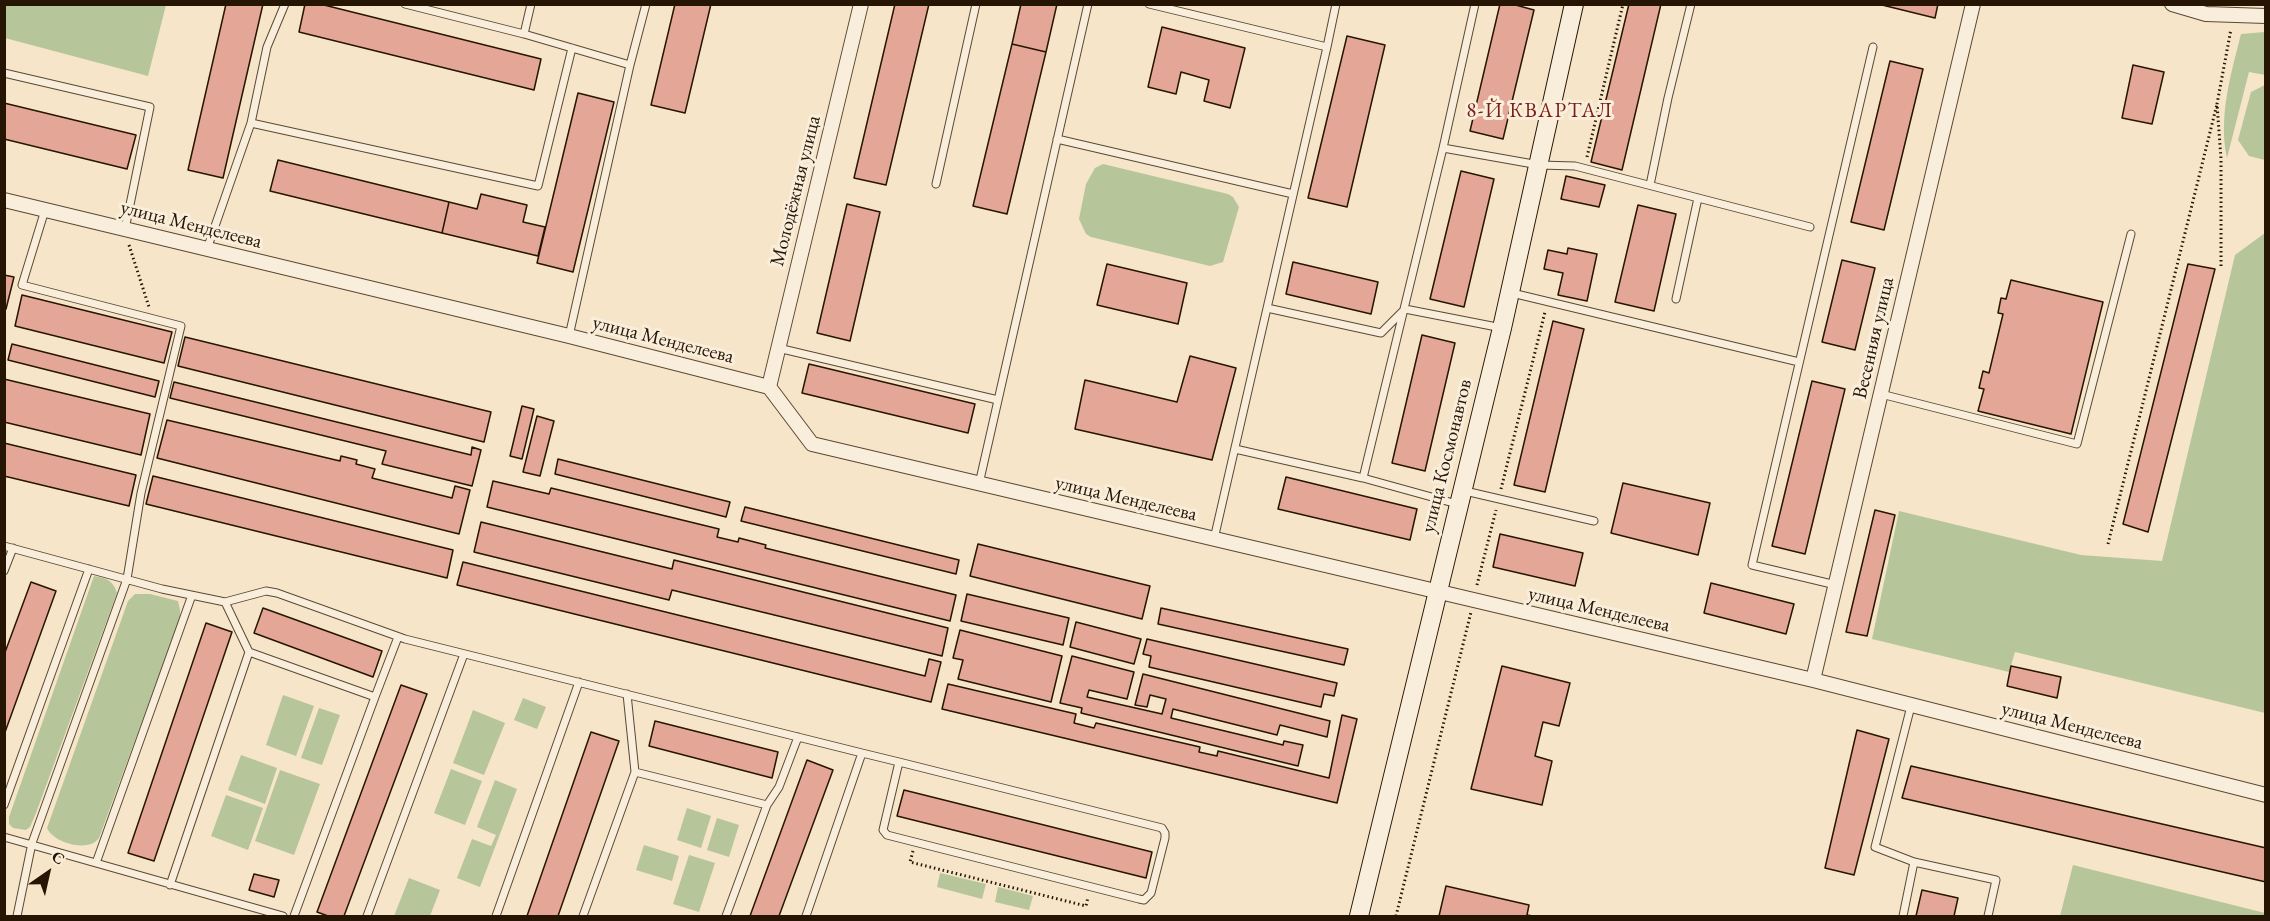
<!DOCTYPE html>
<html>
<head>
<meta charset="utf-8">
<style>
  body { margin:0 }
  #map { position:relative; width:2270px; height:921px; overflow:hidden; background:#f6e5c8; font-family:"EB Garamond",serif }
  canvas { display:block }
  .frame { position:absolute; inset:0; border:6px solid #261502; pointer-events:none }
  .north { position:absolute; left:18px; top:843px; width:60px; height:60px; -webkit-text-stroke:4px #f9eedb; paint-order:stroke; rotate:34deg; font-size:16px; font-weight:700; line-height:24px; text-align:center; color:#261502 }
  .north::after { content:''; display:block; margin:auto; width:21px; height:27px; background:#261502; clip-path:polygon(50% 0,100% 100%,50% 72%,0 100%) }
</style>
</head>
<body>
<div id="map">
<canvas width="2270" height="921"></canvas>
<div class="frame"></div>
<div class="north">С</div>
</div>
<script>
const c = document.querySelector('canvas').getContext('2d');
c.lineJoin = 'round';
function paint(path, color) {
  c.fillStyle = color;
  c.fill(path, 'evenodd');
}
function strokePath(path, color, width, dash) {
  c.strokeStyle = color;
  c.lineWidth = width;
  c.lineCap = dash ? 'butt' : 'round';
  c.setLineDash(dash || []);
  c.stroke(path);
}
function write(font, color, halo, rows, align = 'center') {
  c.font = font + ' "EB Garamond",serif';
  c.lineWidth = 6;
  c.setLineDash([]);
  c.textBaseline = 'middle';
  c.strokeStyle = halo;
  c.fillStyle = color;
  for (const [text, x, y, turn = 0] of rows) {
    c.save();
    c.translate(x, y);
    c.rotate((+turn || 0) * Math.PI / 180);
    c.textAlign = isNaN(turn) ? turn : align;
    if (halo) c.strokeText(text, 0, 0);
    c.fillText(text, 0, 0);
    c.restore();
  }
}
const green = new Path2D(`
  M4 5 5 4 166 5 148 76 5 38Z
  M2265 32V75L2249 72 2227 158C2218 117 2231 74 2241 34Z
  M2265 85V160L2249 156 2238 140 2251 92Z
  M1103 164 1228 194 1233 197 1239 207 1223 262 1210 266 1091 237 1086 234 1079 219 1086 184 1095 168Z
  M2265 233V713L2015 652 2009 672 1872 639 1899 511 2081 555 2162 561 2235 255Z
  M94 576C106 578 113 580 117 593L36 813 30 827 26 830 13 828 9 824V817Z
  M135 594H150L178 601 180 610V618L99 838C89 853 53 843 47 828L128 601Z
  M283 695 314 706 296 756 266 745Z
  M523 698 546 707 537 729 514 720Z
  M319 708 340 715 322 765 301 758Z
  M473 710 505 723 484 775 453 763Z
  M241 755 277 768 265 804 228 790Z
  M451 769 482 781 465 825 434 813Z
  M280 770 320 784 294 855 255 841Z
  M495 780 517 789 480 887 457 878 472 839 491 846 496 835 477 827Z
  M226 795 263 808 248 850 211 836Z
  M687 808 711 816 701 848 677 840Z
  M717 818 739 825 729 857 707 850Z
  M644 845 679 856 672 881 636 870Z
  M689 855 715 863 699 912 673 904Z
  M2073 865 2265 913V916H2060Z
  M940 873 986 884 982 899 937 887Z
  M409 878 440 890 430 916H394Z
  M998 887 1033 896 1029 910 995 902Z`);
const building = new Path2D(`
  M226 4H263L223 178 188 170Z
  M305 4H320L541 59 534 90 299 32Z
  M675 4H711L685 113 651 105Z
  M895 4H929L886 185 854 178Z
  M1021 4H1057L1046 52 1012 44Z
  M1500 4H1512L1534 10 1503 139 1470 131Z
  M1629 4H1661L1622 170 1591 162Z
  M1878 4H1938L1935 18Z
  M1162 27 1245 48 1230 108 1204 101 1209 80 1181 72 1176 94 1148 87Z
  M1347 36 1385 45 1347 207 1308 198Z
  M1012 44 1046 52 1007 214 973 206Z
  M1890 61 1923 69 1884 230 1851 222Z
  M2133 65 2164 72 2152 124 2122 118Z
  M578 93 614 102 573 272 537 263Z
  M4 103 136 135 127 169 4 139Z
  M278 160 449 202 442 233 270 191Z
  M1461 171 1494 179 1464 307 1430 299Z
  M1566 176 1605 185 1599 207 1561 199Z
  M481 194 527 205 523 222 545 227 538 256 442 233 449 202 477 209Z
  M847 204 880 212 850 341 817 333Z
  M1638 205 1676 214 1654 311 1615 302Z
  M1568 248 1597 254 1587 301 1558 295 1563 273 1544 269 1548 250 1567 254Z
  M1842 260 1875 268 1855 350 1822 342Z
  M1293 262 1378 282 1371 314 1286 294Z
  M1107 264 1187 283 1178 324 1097 305Z
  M2188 264 2215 269 2148 532 2123 524Z
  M4 275 14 277 6 309H4Z
  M2011 280 2103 302 2071 434 1978 411 1984 389 1979 388 1983 371 1989 373 2003 314 1998 313 2001 298 2006 299Z
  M22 295 172 332 164 363 15 326Z
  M1553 321 1584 329 1545 492 1514 485Z
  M1422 335 1455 343 1425 471 1392 463Z
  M185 337 491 412 484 442 178 366Z
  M12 344 159 381 155 397 8 360Z
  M1190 356 1236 368 1212 460 1075 429 1085 380 1177 402Z
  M809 364 975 404 968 433 802 393Z
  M4 379 150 414 141 455 4 422Z
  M1812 381 1845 389 1805 554 1772 546Z
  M174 382 471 455 472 447 481 450 472 486 382 464 386 451 170 398Z
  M522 406 534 409 522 459 510 456Z
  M537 416 554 421 540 476 523 472Z
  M167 420 340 461 341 456 357 460 356 464 375 469 372 478 452 498 455 486 470 490 459 534 157 458Z
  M4 443 136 475 129 506 4 476Z
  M558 459 730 502 726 517 555 474Z
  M153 476 453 550 447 578 146 504Z
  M1286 477 1417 509 1410 540 1278 509Z
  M493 481 549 494 551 488 719 529 717 537 738 542 739 538 766 545 765 548 956 595 950 621 487 507Z
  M1623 483 1710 503 1698 555 1611 533Z
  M745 507 959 560 956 574 741 521Z
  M1875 510 1895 515 1867 636 1846 632Z
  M481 522 672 569 674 560 948 628 942 656 672 590 669 600 474 552Z
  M1500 534 1583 553 1575 586 1493 567Z
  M978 544 1150 586 1142 619 970 576Z
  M463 562 925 676 929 659 941 662 931 702 457 585Z
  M31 582 56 591 4 735V655Z
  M1711 583 1794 604 1786 634 1704 613Z
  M967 594 1069 618 1063 645 961 621Z
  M263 608 382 651 373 677 254 633Z
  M1161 608 1348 649 1344 665 1158 624Z
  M1076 622 1141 639 1134 664 1070 647Z
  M206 623 232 632 154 861 128 853Z
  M960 630 1062 656 1051 702 958 679 963 660 953 658Z
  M1147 639 1337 683 1334 696 1324 694 1321 707 1149 667 1151 656 1143 654Z
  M1072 656 1134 672 1127 699 1089 690 1087 697 1162 714 1166 699 1150 695 1147 707 1135 705 1143 674 1330 721 1327 737 1280 725 1277 735 1173 709 1171 718 1283 745 1284 741 1303 745 1298 766 1081 713 1082 708 1060 703Z
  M1502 666 1570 683 1559 726 1543 722 1535 756 1552 761 1542 805 1471 789Z
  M2011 666 2061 677 2057 698 2007 686Z
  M948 684 1076 714 1074 723 1094 728 1096 723 1200 747 1199 752 1217 756 1218 751 1329 778 1342 715 1357 719 1337 803 942 709Z
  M401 685 427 694 344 916H328L317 912Z
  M655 721 778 752 772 778 649 746Z
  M1857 730 1889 739 1854 875 1825 868Z
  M591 732 619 741 558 916H527Z
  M807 760 833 770 779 916H750Z
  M1911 766 2266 848V882L1902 798Z
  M904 790 1152 852 1146 878 897 816Z
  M254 874 279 880 274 897 249 890Z
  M1446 886 1529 905 1527 915 1533 916H1439Z
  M1922 890 1958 898 1954 916H1916Z`);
const path = new Path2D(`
  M1587 157 1623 4
  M129 245 149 307
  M2221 266V159L2217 104 2231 29
  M1501 489 1545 312
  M2108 544 2217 104
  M1477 585 1496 510
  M913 851 910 862 1086 906 1088 897
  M1396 916 1471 612`);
const lane = new Path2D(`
  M405 4 524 34 630 65
  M1149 4 1327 47 1214 539
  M1475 4 1443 148 1539 165 1575 166 1810 227
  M524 34 531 4
  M1327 47 1336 4
  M4 73 150 107 125 229
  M251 123 267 47 285 4
  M1057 139 1293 194
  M936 184 976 4
  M1650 185 1668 98 1691 4
  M207 249 251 123 538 186 572 48
  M1512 293 1799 362
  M1676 299 1698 198
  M1267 308 1381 333 1405 309 1502 328
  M569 336 630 65 646 4
  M778 348 998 400
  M1881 394 2077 444 2131 234
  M1235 449 1363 478 1457 504
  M1363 478 1443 148
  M979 484 1088 4
  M1465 491 1594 521
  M4 546 162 589 225 602 266 591 277 593 405 639 862 753 806 916
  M4 571 13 548
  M1836 585 1752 565 1873 47
  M225 602 249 652
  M627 694 635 772
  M375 697 398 637
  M1911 706 1875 847 1914 862 1996 880 1988 916
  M862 753 899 762 883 830 887 835 1139 899 1144 900 1151 893 1165 838V833L1162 828 899 762
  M4 805 89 569
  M767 805 779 787 798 737
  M4 837 283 916
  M96 863 192 595
  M170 885 249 652 375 697 294 916
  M17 916 32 843 127 579 141 493 181 326 22 285 45 210
  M367 916 464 654
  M496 916 579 682
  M583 916 635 772 767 805 726 916
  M1903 916 1914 862`);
const street = new Path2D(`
  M2172 4 2206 14 2266 16
  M4 200 569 336 769 387 812 444 1813 680 2266 795
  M769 387 861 4
  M1813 680 1973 4`);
const secondary = new Path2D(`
  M1359 916 1502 328 1574 4`);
const streetNames = [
  ["Молодёжная улица",796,191,-76],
  ["улица Менделеева",191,225,14],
  ["Весенняя улица",1874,338,-77],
  ["улица Менделеева",663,340,14],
  ["улица Космонавтов",1447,456,-76],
  ["улица Менделеева",1126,499,13],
  ["улица Менделеева",1599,610,13],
  ["улица Менделеева",2072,726,14]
];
const neighbourhoodNames = [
  ["8-Й КВАРТАЛ",1540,111]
];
paint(green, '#b6c69a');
paint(building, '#e4a697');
strokePath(building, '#261502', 1.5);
strokePath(lane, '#5a4934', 9);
strokePath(street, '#5a4934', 16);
strokePath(secondary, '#261502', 20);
strokePath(path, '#261502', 3, [1.5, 3]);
strokePath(lane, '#f9eedb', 7);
strokePath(street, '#f9eedb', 14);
strokePath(secondary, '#f9eedb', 18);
write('20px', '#261502', '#f9eedb', streetNames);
c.letterSpacing = '1.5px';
write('21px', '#7a1f14', '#f9eedb', neighbourhoodNames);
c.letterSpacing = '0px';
</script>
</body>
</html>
